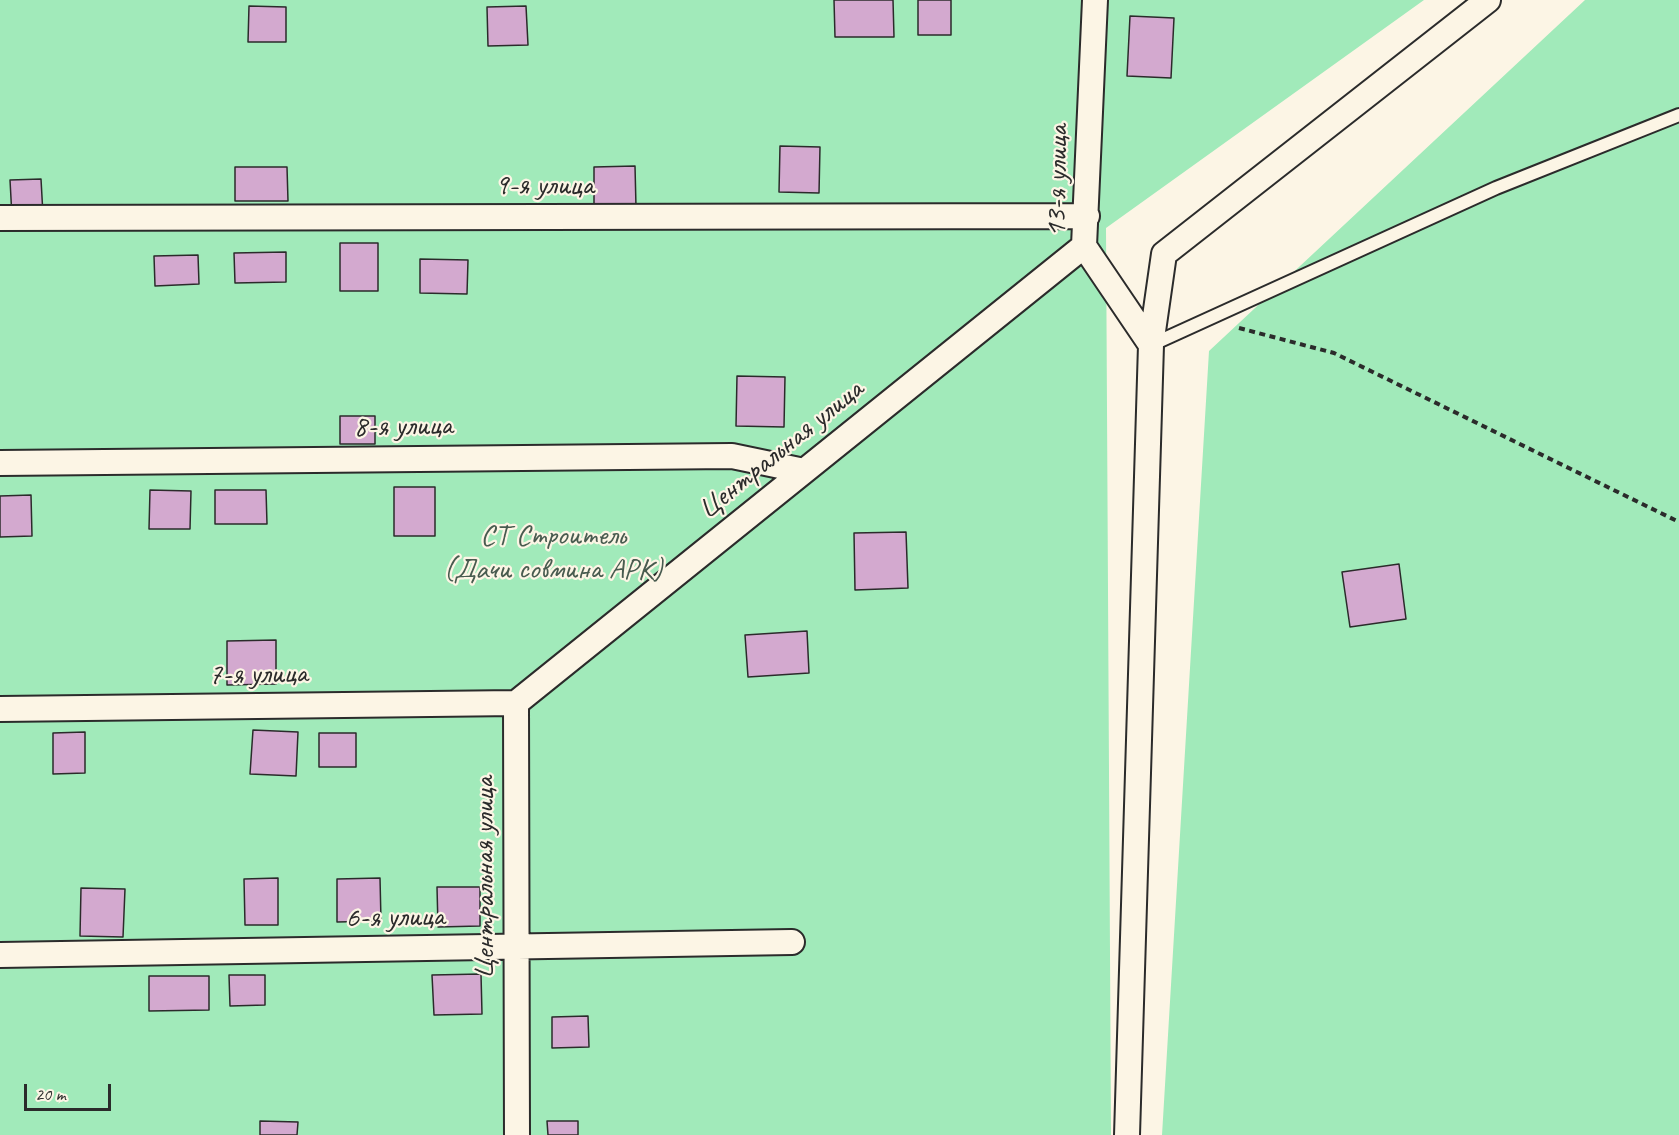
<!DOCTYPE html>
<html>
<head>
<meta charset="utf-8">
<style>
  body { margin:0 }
  #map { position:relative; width:1679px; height:1135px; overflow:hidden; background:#fcf5e5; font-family:Caveat,sans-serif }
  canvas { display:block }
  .scale { position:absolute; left:24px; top:1084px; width:87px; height:27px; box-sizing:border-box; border:3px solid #2b2b2b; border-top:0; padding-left:8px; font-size:18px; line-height:21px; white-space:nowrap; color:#2b2b2b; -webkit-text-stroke:4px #fcf5e5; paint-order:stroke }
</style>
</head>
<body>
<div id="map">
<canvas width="1679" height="1135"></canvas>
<div class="scale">20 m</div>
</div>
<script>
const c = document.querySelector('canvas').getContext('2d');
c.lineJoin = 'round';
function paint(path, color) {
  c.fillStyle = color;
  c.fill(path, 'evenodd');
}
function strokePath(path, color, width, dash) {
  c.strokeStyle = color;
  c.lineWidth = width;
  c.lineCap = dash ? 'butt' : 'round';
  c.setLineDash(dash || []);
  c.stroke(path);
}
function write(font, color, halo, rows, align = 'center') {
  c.font = font + ' Caveat,sans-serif';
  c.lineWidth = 4.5;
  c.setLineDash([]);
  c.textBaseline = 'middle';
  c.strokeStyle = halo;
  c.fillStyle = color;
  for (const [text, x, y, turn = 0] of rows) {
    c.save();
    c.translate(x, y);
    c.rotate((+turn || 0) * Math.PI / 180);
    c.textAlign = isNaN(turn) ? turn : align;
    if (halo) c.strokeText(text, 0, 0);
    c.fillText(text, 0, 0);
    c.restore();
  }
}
const green = new Path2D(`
  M0 0H1424L1106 228 1111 1135H0Z
  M1585 0H1679V1135H1162L1209 351Z`);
const building = new Path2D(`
  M834 0H893L894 37H835Z
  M918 0H951V35H918Z
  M249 6 286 7V42H248Z
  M526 6 528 45 488 46 487 7Z
  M1130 16 1174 18 1171 78 1127 76Z
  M780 146 820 147 819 193 779 192Z
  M635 166 636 207 594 208V167Z
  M235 167H287L288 201H235Z
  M41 179 43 215 12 217 10 180Z
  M340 243H378V291H340Z
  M286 252V282L235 283 234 253Z
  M198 255 199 284 155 286 154 256Z
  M420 259 468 260 467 294 420 293Z
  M737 376 785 377 784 427 736 426Z
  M340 416H375V444H340Z
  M394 487H435V536H394Z
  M150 490 191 491 190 529H149Z
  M215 490H266L267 524H215Z
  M31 495 32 536 0 537V496Z
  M906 532 908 588 855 590 854 533Z
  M1399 564 1406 619 1350 627 1342 572Z
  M807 631 809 673 748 677 745 635Z
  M276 640V684L227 685V641Z
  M253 730 298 732 296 776 250 774Z
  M85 732V773L53 774V733Z
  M319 733H356V767H319Z
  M278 878V925H245L244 879Z
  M380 878 381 921 337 922V879Z
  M437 887H480V926L438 927Z
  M81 888 125 889 123 937 80 936Z
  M481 974 482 1014 434 1015 432 975Z
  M229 975H265V1005L230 1006Z
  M149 976H209V1010L149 1011Z
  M588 1016 589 1047 552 1048V1017Z
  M260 1121 298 1122 297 1135H260Z
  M547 1121H578V1135H548Z`);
const path = new Path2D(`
  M1239 328 1334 353 1679 522`);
const service = new Path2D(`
  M1151 345 1496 188 1679 115`);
const minor = new Path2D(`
  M1095 0 1084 246 1151 345
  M0 218 1087 216
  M0 463 732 456 804 471
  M0 709 516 703
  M0 955 792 942
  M517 1135 516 703 1084 246
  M1127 1135 1151 345 1164 254 1488 0`);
const streetNames = [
  ["13-я улица",1058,181,-89],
  ["9-я улица",544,186],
  ["8-я улица",403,427,-1],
  ["Центральная улица",781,450,-39],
  ["7-я улица",258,675,-1],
  ["Центральная улица",485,878,-90],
  ["6-я улица",395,918,-1]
];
const parkNames = [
  ["СТ Строитель",553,536],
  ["(Дачи совмина АРК)",553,570]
];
paint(green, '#a1eaba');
paint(building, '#d3a9cf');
strokePath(building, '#2b2b2b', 1.5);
strokePath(service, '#2b2b2b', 16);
strokePath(minor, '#2b2b2b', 28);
strokePath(path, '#2b2b2b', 4, [6, 4.5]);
strokePath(service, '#fcf5e5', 12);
strokePath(minor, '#fcf5e5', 24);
write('30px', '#2b2b2b', '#fcf5e5', streetNames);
write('30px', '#485b4f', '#fcf5e5', parkNames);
</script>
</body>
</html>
